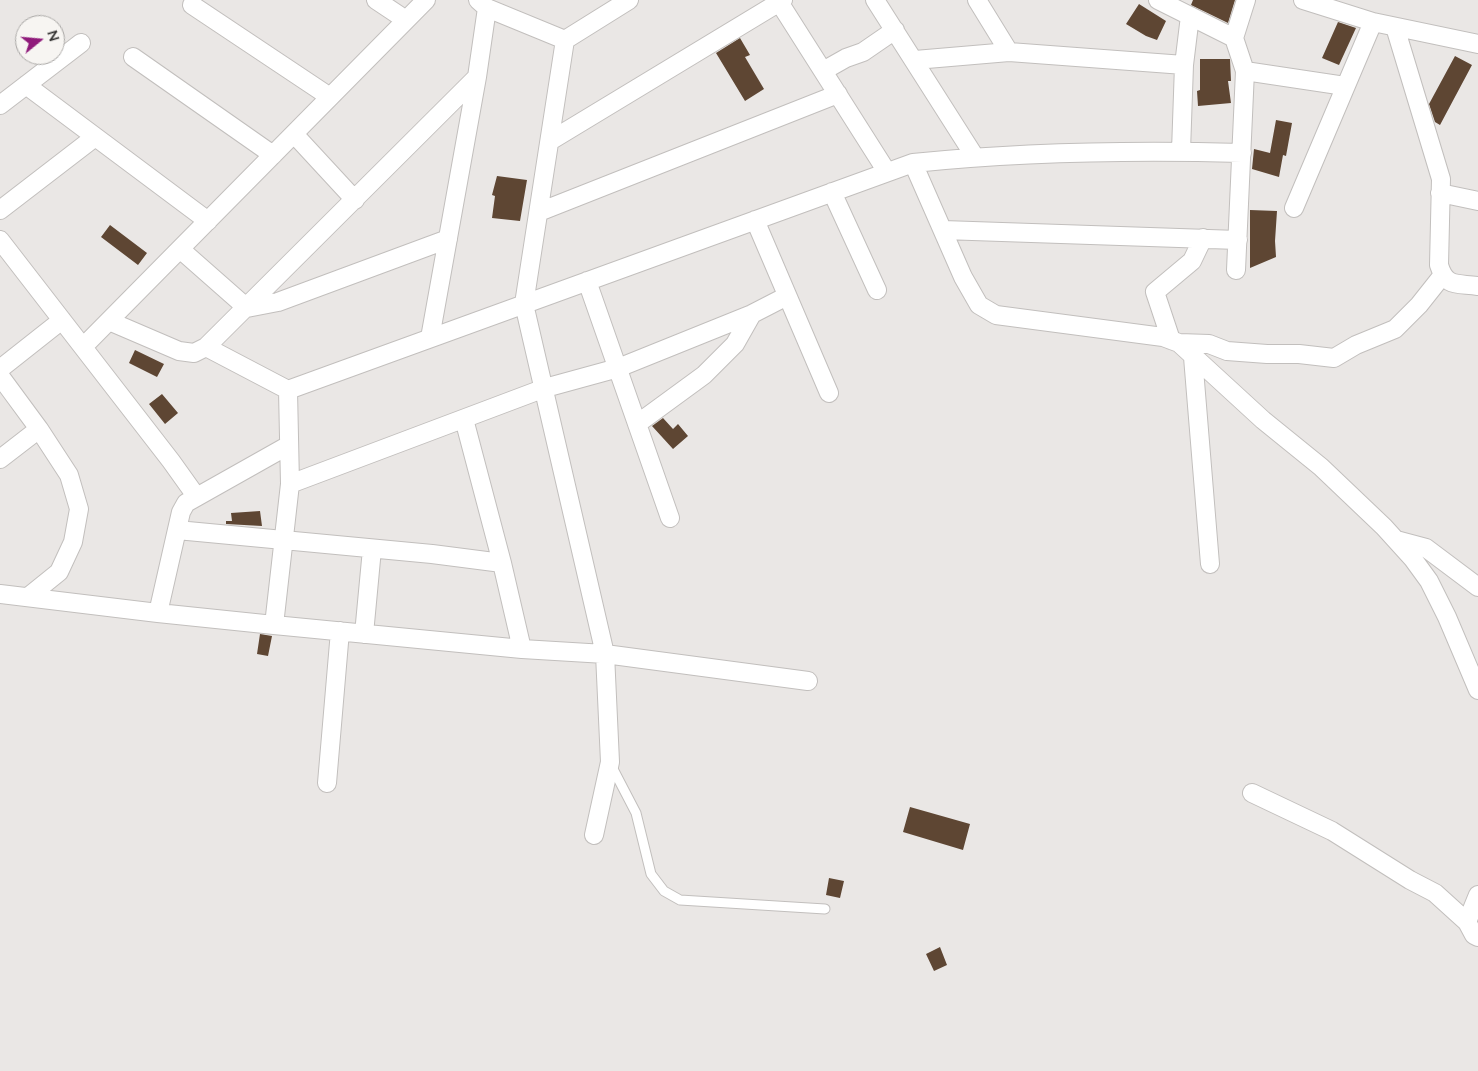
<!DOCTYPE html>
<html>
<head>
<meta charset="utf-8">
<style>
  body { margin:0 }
  #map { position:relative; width:1478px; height:1071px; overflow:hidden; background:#eae7e5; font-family:Lato,sans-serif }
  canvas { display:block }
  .north { position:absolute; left:15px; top:15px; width:50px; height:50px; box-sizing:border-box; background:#f7f5f2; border:1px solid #a9a7a5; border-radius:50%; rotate:73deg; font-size:14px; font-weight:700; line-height:20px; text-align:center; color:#343332 }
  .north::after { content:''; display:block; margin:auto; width:18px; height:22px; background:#901b7b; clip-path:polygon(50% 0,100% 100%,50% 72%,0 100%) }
</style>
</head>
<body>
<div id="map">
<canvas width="1478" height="1071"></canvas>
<div class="north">N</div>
</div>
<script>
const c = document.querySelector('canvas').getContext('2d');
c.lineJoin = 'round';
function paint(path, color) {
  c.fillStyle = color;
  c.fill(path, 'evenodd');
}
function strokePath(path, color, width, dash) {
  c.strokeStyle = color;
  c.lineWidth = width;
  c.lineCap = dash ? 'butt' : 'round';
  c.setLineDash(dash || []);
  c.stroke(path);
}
const building = new Path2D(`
  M1193 0H1235L1228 23 1191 5Z
  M1139 4 1166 21 1157 40 1146 36 1126 24Z
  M1338 22 1356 28 1339 65 1322 58Z
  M740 38 750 55 745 57 764 89 745 101 716 53Z
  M1455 56 1472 65 1440 125 1435 122 1429 104Z
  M1200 59H1230L1231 81H1228L1231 103 1198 106 1197 91 1200 90Z
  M1276 120 1292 123 1286 156 1283 155 1279 177 1252 169 1254 149 1270 153Z
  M497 176 527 180 520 221 492 218 495 196 492 195Z
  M1250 210 1277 211 1275 241 1276 257 1250 268Z
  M110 225 147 253 138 265 101 237Z
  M135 350 164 364 157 377 129 363Z
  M162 394 178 413 165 424 149 404Z
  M663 418 673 429 678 424 688 436 673 449 652 426Z
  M260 511 262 526 226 524V521H232L231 513Z
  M260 634 272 636 268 656 257 654Z
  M910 807 970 824 963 850 903 832Z
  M829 878 844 881 840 898 826 895Z
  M940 947 947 965 934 971 926 954Z`);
const lane = new Path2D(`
  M611 765 636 813 651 874 664 891 680 900 825 909`);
const street = new Path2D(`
  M376 0 406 20
  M478 0 487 8 565 40
  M875 0 975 157
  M977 0 1009 52
  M1158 0 1234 38
  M1303 0 1373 22 1478 44
  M779 2 887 172
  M192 5 330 97
  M1395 27 1441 179 1439 265C1446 288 1457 283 1478 286
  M133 57 273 155
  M915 60 1009 52 1184 65
  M823 71 846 58 863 52 895 30
  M1245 71 1345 86
  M26 85 208 221
  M0 105 81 43
  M294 134 355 200
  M550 141 783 0
  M1181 151 1184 65 1190 16
  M913 163 963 277 979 305 996 315 1163 337 1179 343 1263 420 1321 467 1384 527 1413 559 1429 581 1447 617 1478 690
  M832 192 877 290
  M1440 193 1478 201
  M1294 208 1373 22
  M0 210 95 137
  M539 212 838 94
  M755 220 829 393
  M943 230 1238 240
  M0 240 171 461 196 496
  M180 249 247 308 278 302 448 239
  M1236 270 1245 71 1234 38 1246 0
  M587 281 670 518
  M109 321 179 351 194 353 206 347 477 77
  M430 338 477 77 487 8
  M1171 340 1155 292 1192 261 1203 238
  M1179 343 1209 344 1227 351 1267 354H1299L1334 358 1356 345 1395 329 1419 305 1442 276
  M83 347 426 0
  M206 347 288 390 913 163C1022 152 1133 150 1242 153
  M1193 357 1210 564
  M0 369 62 320
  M0 376 39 429 69 475 79 509 73 542 59 572 28 597
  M464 419 502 563
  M637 424 704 375 735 344 752 314
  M0 459 39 429
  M290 484 545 388 618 368 752 314 787 296
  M177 530 432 554 502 563 522 649
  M1396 540 1426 548 1478 587
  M0 594 158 613 274 625 522 649 605 654 808 681
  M158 613 181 512 186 503 289 445
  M274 625 290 484 288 390
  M364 634 372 549
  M327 783 340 631
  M1252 793 1332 831 1410 880 1435 893 1467 922 1474 935 1478 937
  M594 835 610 762 605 654 524 304 565 40 629 0
  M1467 922 1478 895`);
paint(building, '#5e4633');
strokePath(lane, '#c2bfbd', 11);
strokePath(street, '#c2bfbd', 20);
strokePath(lane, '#fff', 9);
strokePath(street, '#fff', 18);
</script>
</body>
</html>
